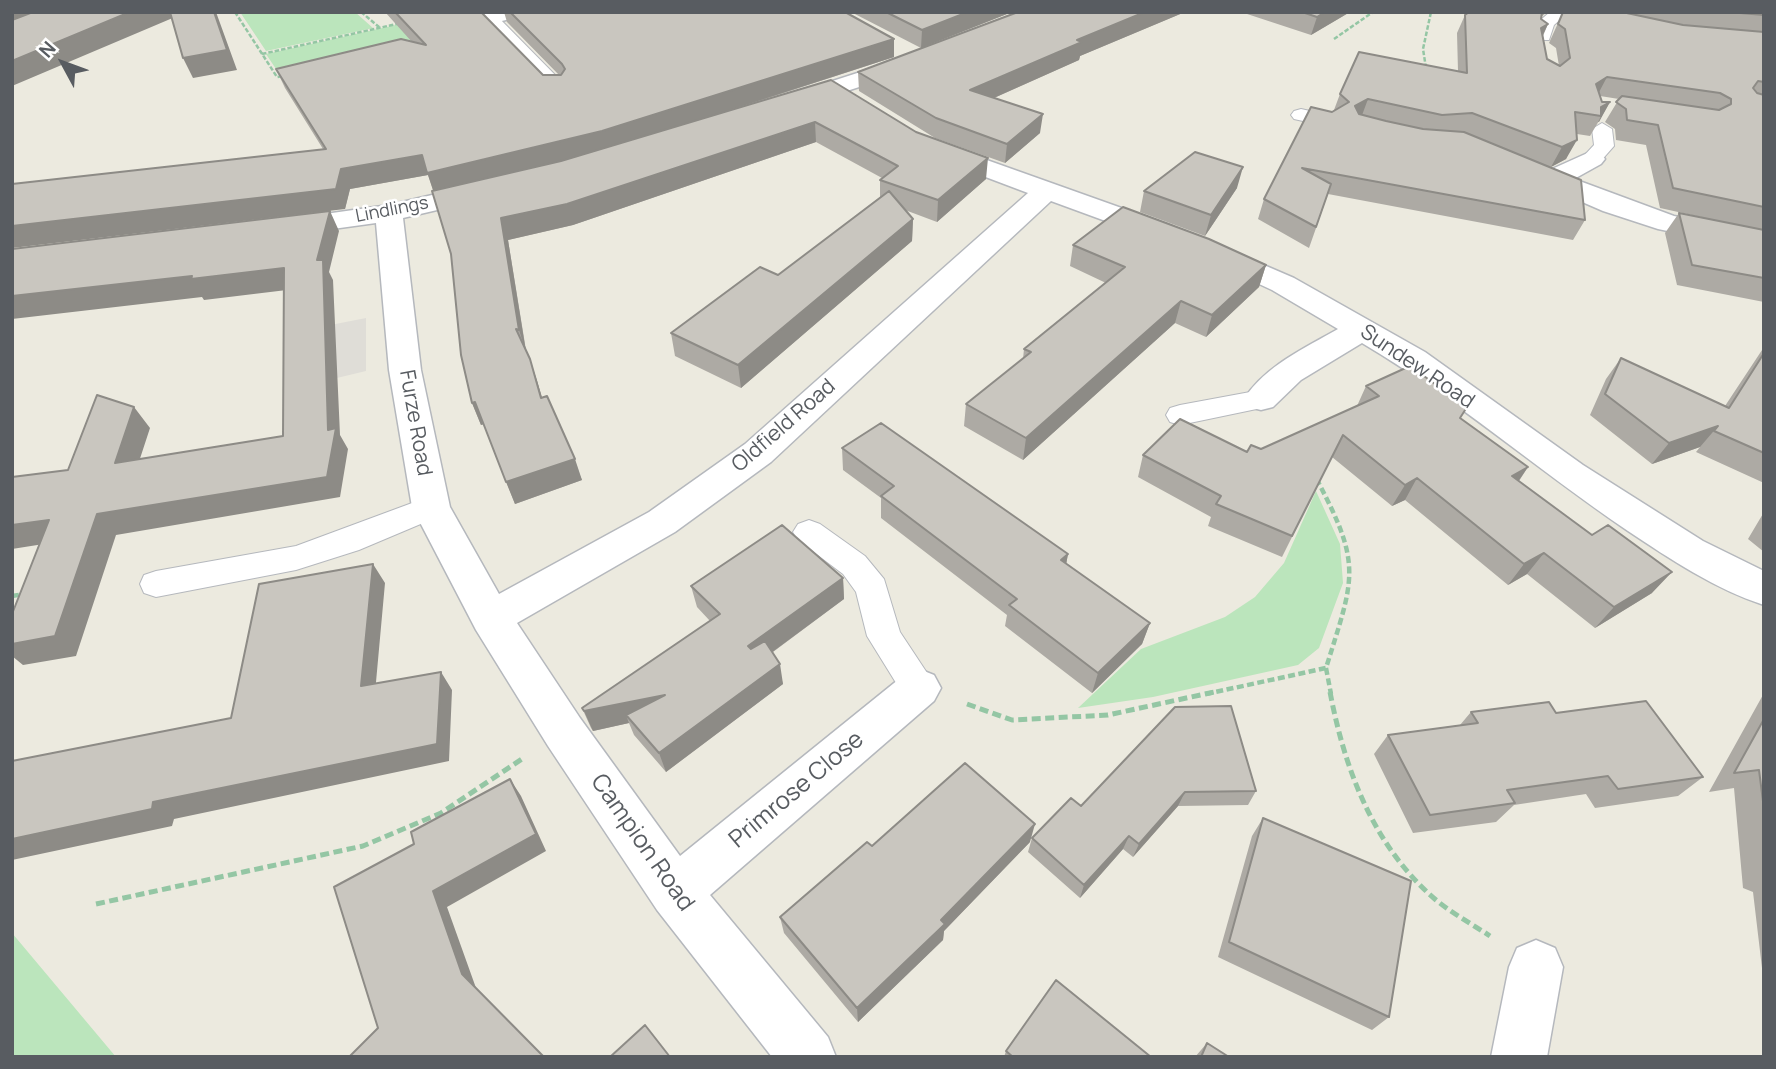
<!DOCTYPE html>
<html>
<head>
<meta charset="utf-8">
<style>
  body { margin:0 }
  #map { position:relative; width:1776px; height:1069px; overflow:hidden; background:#eceadf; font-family:Manrope,sans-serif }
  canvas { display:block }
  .frame { position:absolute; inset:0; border:14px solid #585c61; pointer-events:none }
  .north { position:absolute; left:28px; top:28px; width:70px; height:70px; -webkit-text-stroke:5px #fff; paint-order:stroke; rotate:311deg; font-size:19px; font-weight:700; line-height:28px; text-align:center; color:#585c61 }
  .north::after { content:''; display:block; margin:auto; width:24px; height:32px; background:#585c61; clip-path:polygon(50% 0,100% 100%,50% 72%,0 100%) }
</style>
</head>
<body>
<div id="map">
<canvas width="1776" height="1069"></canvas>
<div class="frame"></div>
<div class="north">N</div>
</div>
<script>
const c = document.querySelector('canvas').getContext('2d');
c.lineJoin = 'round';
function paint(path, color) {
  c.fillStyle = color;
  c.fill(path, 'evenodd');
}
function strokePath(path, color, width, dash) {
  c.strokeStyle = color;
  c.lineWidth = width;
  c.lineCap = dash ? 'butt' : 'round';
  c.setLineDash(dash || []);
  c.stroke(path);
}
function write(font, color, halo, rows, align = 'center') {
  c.font = font + ' Manrope,sans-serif';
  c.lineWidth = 5;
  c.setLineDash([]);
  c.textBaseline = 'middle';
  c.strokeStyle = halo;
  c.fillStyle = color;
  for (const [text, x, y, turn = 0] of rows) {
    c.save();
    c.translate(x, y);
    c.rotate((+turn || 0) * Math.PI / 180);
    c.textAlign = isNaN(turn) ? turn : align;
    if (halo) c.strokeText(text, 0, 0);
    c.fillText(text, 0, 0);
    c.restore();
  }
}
const industrial = new Path2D(`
  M366 318V371L295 388V332Z`);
const green = new Path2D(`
  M240 12H355L373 28 266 51Z
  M454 12 488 26 278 72 266 54Z
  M1316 491 1340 544 1343 583 1319 648 1298 665 1153 697 1078 708 1141 649 1225 617 1255 597 1284 563Z
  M12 933 116 1057H12Z`);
const pathFar2 = new Path2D(`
  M235 12 277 77 283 76
  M361 12 379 27
  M1334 39 1373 12
  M262 54 401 23
  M1426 68 1423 49 1431 12`);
const pathFar1 = new Path2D(`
  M12 596 24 594
  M1326 668 1331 694
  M1206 694 1326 668C1354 578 1363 566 1317 480`);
const path = new Path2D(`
  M1330 692C1345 771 1374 847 1436 900 1453 914 1472 924 1490 936
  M967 704 1012 720 1108 715 1214 692
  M96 904 363 846 441 813 522 759`);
const lane = new Path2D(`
  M1550 12H1569L1554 25 1549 40H1537L1534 36 1537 23Z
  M489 13 495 14 564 84 567 88 564 92H550L483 22 480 18 483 14Z
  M1301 109 1337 117 1340 121 1330 127 1294 119 1291 115 1294 111Z
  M1602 123 1612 129 1614 146 1599 163H1585L1581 159 1594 145 1592 129Z
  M1261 390 1271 392 1275 399 1271 406 1180 425 1170 422 1166 415 1170 408 1180 405Z
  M431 496 442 499 446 507 442 515 359 550 296 570 156 597 144 593 140 584 144 575 156 571 296 546Z
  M809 520 820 524 865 556 884 579 900 632 937 688 932 699 919 703 906 699 867 636 856 592 843 574 798 540 793 532 798 524Z`);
const street = new Path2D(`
  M487 12H526L523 16 489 24 478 18Z
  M910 56 921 63 918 68 791 109 783 107 779 102 783 97Z
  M939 143 1172 226 1176 232 1172 238 1162 240 1152 238 1051 201 771 462 675 532 517 623 580 718 680 856 904 675 919 669 934 675 941 688 934 701 710 895 828 1037 836 1057H772L657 910 548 746 476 630 412 507 389 370 376 223 282 236 272 234 268 228 272 222 282 220 389 205 488 182 497 184 501 190 497 196 403 218 421 370 450 507 499 594 649 512 745 444 1028 193 930 156 926 151 930 146Z
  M1592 151 1601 154 1605 159 1601 164 1574 179 1674 216 1764 233V251L1658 229 1603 211 1527 178 1523 172 1527 166 1536 164 1552 169Z
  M1215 244 1294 278 1425 352 1583 465 1703 541 1764 571V605C1715 589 1670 559 1628 531 1538 470 1455 398 1362 343L1301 380 1273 407 1261 410 1249 407 1244 399C1265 366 1305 348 1338 329L1272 290 1205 259 1201 253 1205 247Z
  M1536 940 1555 948 1563 967 1547 1057H1491L1509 967 1517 948Z`);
const wall = new Path2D(`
  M385 12H484L482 13 543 75H559L507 22 504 12H845L894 39V57L741 107 831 80 986 179 937 222 905 210 913 219 912 241 741 388 675 356 671 333 778 275 880 197V180L882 178 816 142 573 225 508 240 526 350 537 381 542 397 582 480 515 504 484 424 481 425 472 403 451 254 433 190 428 175 350 189 345 209 323 149 285 88 276 69 412 42Z
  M851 12H1012L921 48Z
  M1018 12H1185L1080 56 1079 60 994 98 1040 133 1005 163 935 138 859 91 858 72Z
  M1241 12H1350L1311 35Z
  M1547 12 1541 17V19L1548 24 1543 36 1547 59 1559 66 1556 48 1549 43 1563 12H1764V302L1677 285 1665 233 1679 213 1710 219 1660 208 1646 145 1616 140 1615 129 1605 122 1619 99 1600 96 1602 102H1610L1590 136 1577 134 1566 159 1551 167 1585 220 1573 240 1328 194 1309 248 1258 219 1264 199 1332 112 1334 110 1340 94 1458 71 1457 33 1465 15Z
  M1237 188 1205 236 1140 212 1144 191Z
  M1073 245 1266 265 1259 287 1206 337 1175 323 1023 460 964 426 966 404 1023 359 1024 349 1106 283 1070 266Z
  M1764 347V483L1696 452 1700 447 1652 464 1590 415 1606 379 1621 358 1725 406Z
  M1366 386 1460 418 1528 467 1519 481 1652 593 1595 628 1527 574 1508 585 1405 500 1392 506 1332 457 1282 557 1208 526 1211 517 1138 477 1143 455 1247 452 1261 449 1357 406Z
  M842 448 1068 554 1066 564 1150 623 1142 644 1092 693 1005 626 1007 615 881 518V498L843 470Z
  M1764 512V552L1748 539Z
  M843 578 844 599 773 652 783 684 666 772 634 735 629 723 593 731 591 728 582 708 710 621 697 607 691 586Z
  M1764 693V985L1753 892 1743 888 1734 788 1709 792Z
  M1175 707 1256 791 1248 805 1178 806 1133 857 1123 849 1080 898 1028 852 1032 838 1081 806Z
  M1471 712 1556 713 1703 777 1678 796 1595 808 1586 794 1514 805 1496 822 1413 833 1374 754 1388 735 1460 725Z
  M1263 818 1389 1017 1372 1030 1218 957 1252 836Z
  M1030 842 944 931 943 940 858 1022 784 933 780 917Z
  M1207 1043 1229 1057H1195Z
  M1006 1051 1151 1057H1004Z`);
const shadedWall = new Path2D(`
  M12 12H43L12 27Z
  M130 12H173L175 17 12 86V61Z
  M214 12H216L237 70 193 78 183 58Z
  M968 12H1012L921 48 922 30Z
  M1145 12H1185L1080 56 1079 60 969 109 970 90 1077 40Z
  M1325 12H1350L1311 35 1317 17Z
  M1548 24 1539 43 1541 28Z
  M894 39V57L606 150 434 193 428 175 350 189 345 209 12 248V226L341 169Z
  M1607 77 1597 96 1596 84Z
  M1368 99 1361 118 1355 106Z
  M1610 102 1599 122H1598L1601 116V107Z
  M1043 114 1040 133 1005 163 1007 144Z
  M815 122 816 142 573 225 508 240 526 352 519 330 501 218Z
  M1577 140 1566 159 1551 167 1562 147Z
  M988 158 986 179 937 222 938 200Z
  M1243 167 1237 188 1205 236 1211 215Z
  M330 211 339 231 329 272 333 280 340 435 348 449 340 497 116 535 76 656 23 665 12 656V644L97 514 328 430 317 260Z
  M913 219 912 241 741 388 738 365Z
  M1266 265 1259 287 1206 337 1212 315Z
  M284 268 295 289 204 300 202 297 12 319V296L192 276Z
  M1181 301 1175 323 1023 460 1026 438Z
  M530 359 537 381 548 420 541 398Z
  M475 402 484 424 481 425 472 403Z
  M134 407 150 428 132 483 115 463Z
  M1718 426 1700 447 1652 464 1669 443Z
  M575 459 582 480 515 504 506 482Z
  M1528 467 1513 489 1512 476Z
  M1417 478 1405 500 1392 506 1405 485Z
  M49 520 69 540 12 549V525Z
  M1544 553 1527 574 1508 585 1524 564Z
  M1068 554 1064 576 1061 560Z
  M373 564 385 583 374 704 361 686Z
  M1672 572 1652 593 1595 628 1614 607Z
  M843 578 844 599 752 667 748 646Z
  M1150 623 1142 644 1092 693 1098 673Z
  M780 664 783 684 666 772 659 753Z
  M441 672 452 690 449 761 174 819 172 826 12 860V839L153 802Z
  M665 695 626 715 629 723 593 731 584 711Z
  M510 779 521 796 546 851 447 907 476 988 462 974 433 891Z
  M1185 792 1178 806 1133 857 1139 844Z
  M1035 824 1030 842 944 931 943 940 858 1022 857 1008 941 920Z
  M1129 836 1123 849 1080 898 1084 885Z`);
const building = new Path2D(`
  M33 12H130L12 61V20Z
  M170 12H214L227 50 183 58Z
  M395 12H481L543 75H561L565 69 562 64 510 12H845L894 39 602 131 427 173 422 155 341 169 336 189 12 226V184L326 149 276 69 401 39 426 45Z
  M886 12H968L922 30Z
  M1018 12H1145L1077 40 1082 42 970 90 1043 114 1007 144 936 118 858 72Z
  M1302 12H1325L1317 17Z
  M1469 12H1542L1541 19 1548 24 1541 28 1547 59 1560 66 1570 58 1565 29 1558 24 1563 12H1622L1683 25 1764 32V82L1758 81 1753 88 1757 93 1764 95V207L1673 188 1658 125 1627 120 1626 109 1616 102 1622 96 1719 110 1731 104V99L1720 93 1607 77 1596 84 1602 102H1610L1601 107V116L1575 112 1577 140 1562 147 1472 113 1442 115 1368 99 1355 106 1359 114 1386 121 1423 129 1464 132 1581 180 1585 220 1302 168 1331 184 1316 227 1264 199 1311 107 1332 112 1349 102 1340 94 1359 52 1467 73 1465 15Z
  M1728 12H1764V15Z
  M831 80 916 132 988 158 938 200 880 180 898 166 815 122 567 204 501 218 519 330 516 329 530 359 541 398 547 396 575 459 506 482 475 402 472 403 461 355 451 254 432 191 561 161Z
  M1195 152 1243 167 1211 215 1144 191Z
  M889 191 913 219 738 365 671 333 760 267 778 275Z
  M1123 207 1209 239 1266 265 1212 315 1181 301 1026 438 966 404 1031 352 1024 349 1125 267 1073 245Z
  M330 211 317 260H323L328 430 336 428 327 477 97 514 55 636 12 644V614L49 520 12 525V477L68 470 97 395 134 407 115 463 283 436 284 268 191 279 192 276 12 296V249Z
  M1679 213 1764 230V278L1692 265Z
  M1764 353V453L1714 431 1718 426 1669 443 1605 394 1621 358 1729 408Z
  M1410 366 1467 407 1460 418 1528 467 1512 476 1592 535 1608 525 1672 572 1614 607 1544 553 1524 564 1417 478 1405 485 1343 435 1292 536 1216 504 1221 496 1143 455 1180 419 1247 452 1251 445 1261 449 1379 396 1366 386Z
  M881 423 1068 554 1061 560 1150 623 1098 673 1009 605 1017 599 881 496 894 486 842 448Z
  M782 525 843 578 748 646 751 649 765 641 780 664 659 753 626 715 665 695 584 711 582 708 720 614 691 586Z
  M373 564 361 686 441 672 437 744 153 802 152 809 12 839V761L231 718 259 584Z
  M1646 701 1703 777 1618 789 1608 776 1507 790 1515 803 1430 815 1388 735 1478 723 1471 712 1549 702 1556 713Z
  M1231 706 1256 791 1185 792 1139 844 1129 836 1084 885 1032 838 1071 798 1081 806 1175 707Z
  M1764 719V809L1759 770 1734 773Z
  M965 763 1035 824 941 920 945 924 857 1008 780 917 867 842 872 846Z
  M510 779 536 834 433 891 462 974 544 1057H349L378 1028 334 887 414 844 411 832Z
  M1263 818 1411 881 1389 1017 1229 942Z
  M1056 980 1151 1057H1013L1006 1051Z
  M645 1025 670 1057H610Z
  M1207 1043 1229 1057H1201Z`);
const farStreetnames = [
  ["Lindlings",392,210,-11]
];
const streetNames = [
  ["Sundew Road",1417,367,34],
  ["Furze Road",415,423,80],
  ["Oldfield Road",784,426,-41]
];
const nearStreetnames = [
  ["Primrose Close",797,790,-40],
  ["Campion Road",642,843,55]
];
paint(industrial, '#dfddd7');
paint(green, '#bbe5bc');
strokePath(lane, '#b5b8bd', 2);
strokePath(street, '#b5b8bd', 3);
strokePath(pathFar2, '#94c6a4', 2.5, [4.5, 2]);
strokePath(pathFar1, '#94c6a4', 4.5, [7, 3.5]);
strokePath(path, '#94c6a4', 5, [9, 4.5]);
paint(lane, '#fff');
paint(street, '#fff');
paint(wall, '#adaaa4');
paint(shadedWall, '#8d8b86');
paint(building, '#c9c6bf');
strokePath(building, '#8d8b86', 2);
write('18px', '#585c61', '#fff', farStreetnames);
write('21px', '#585c61', '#fff', streetNames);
write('24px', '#585c61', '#fff', nearStreetnames);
</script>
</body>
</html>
